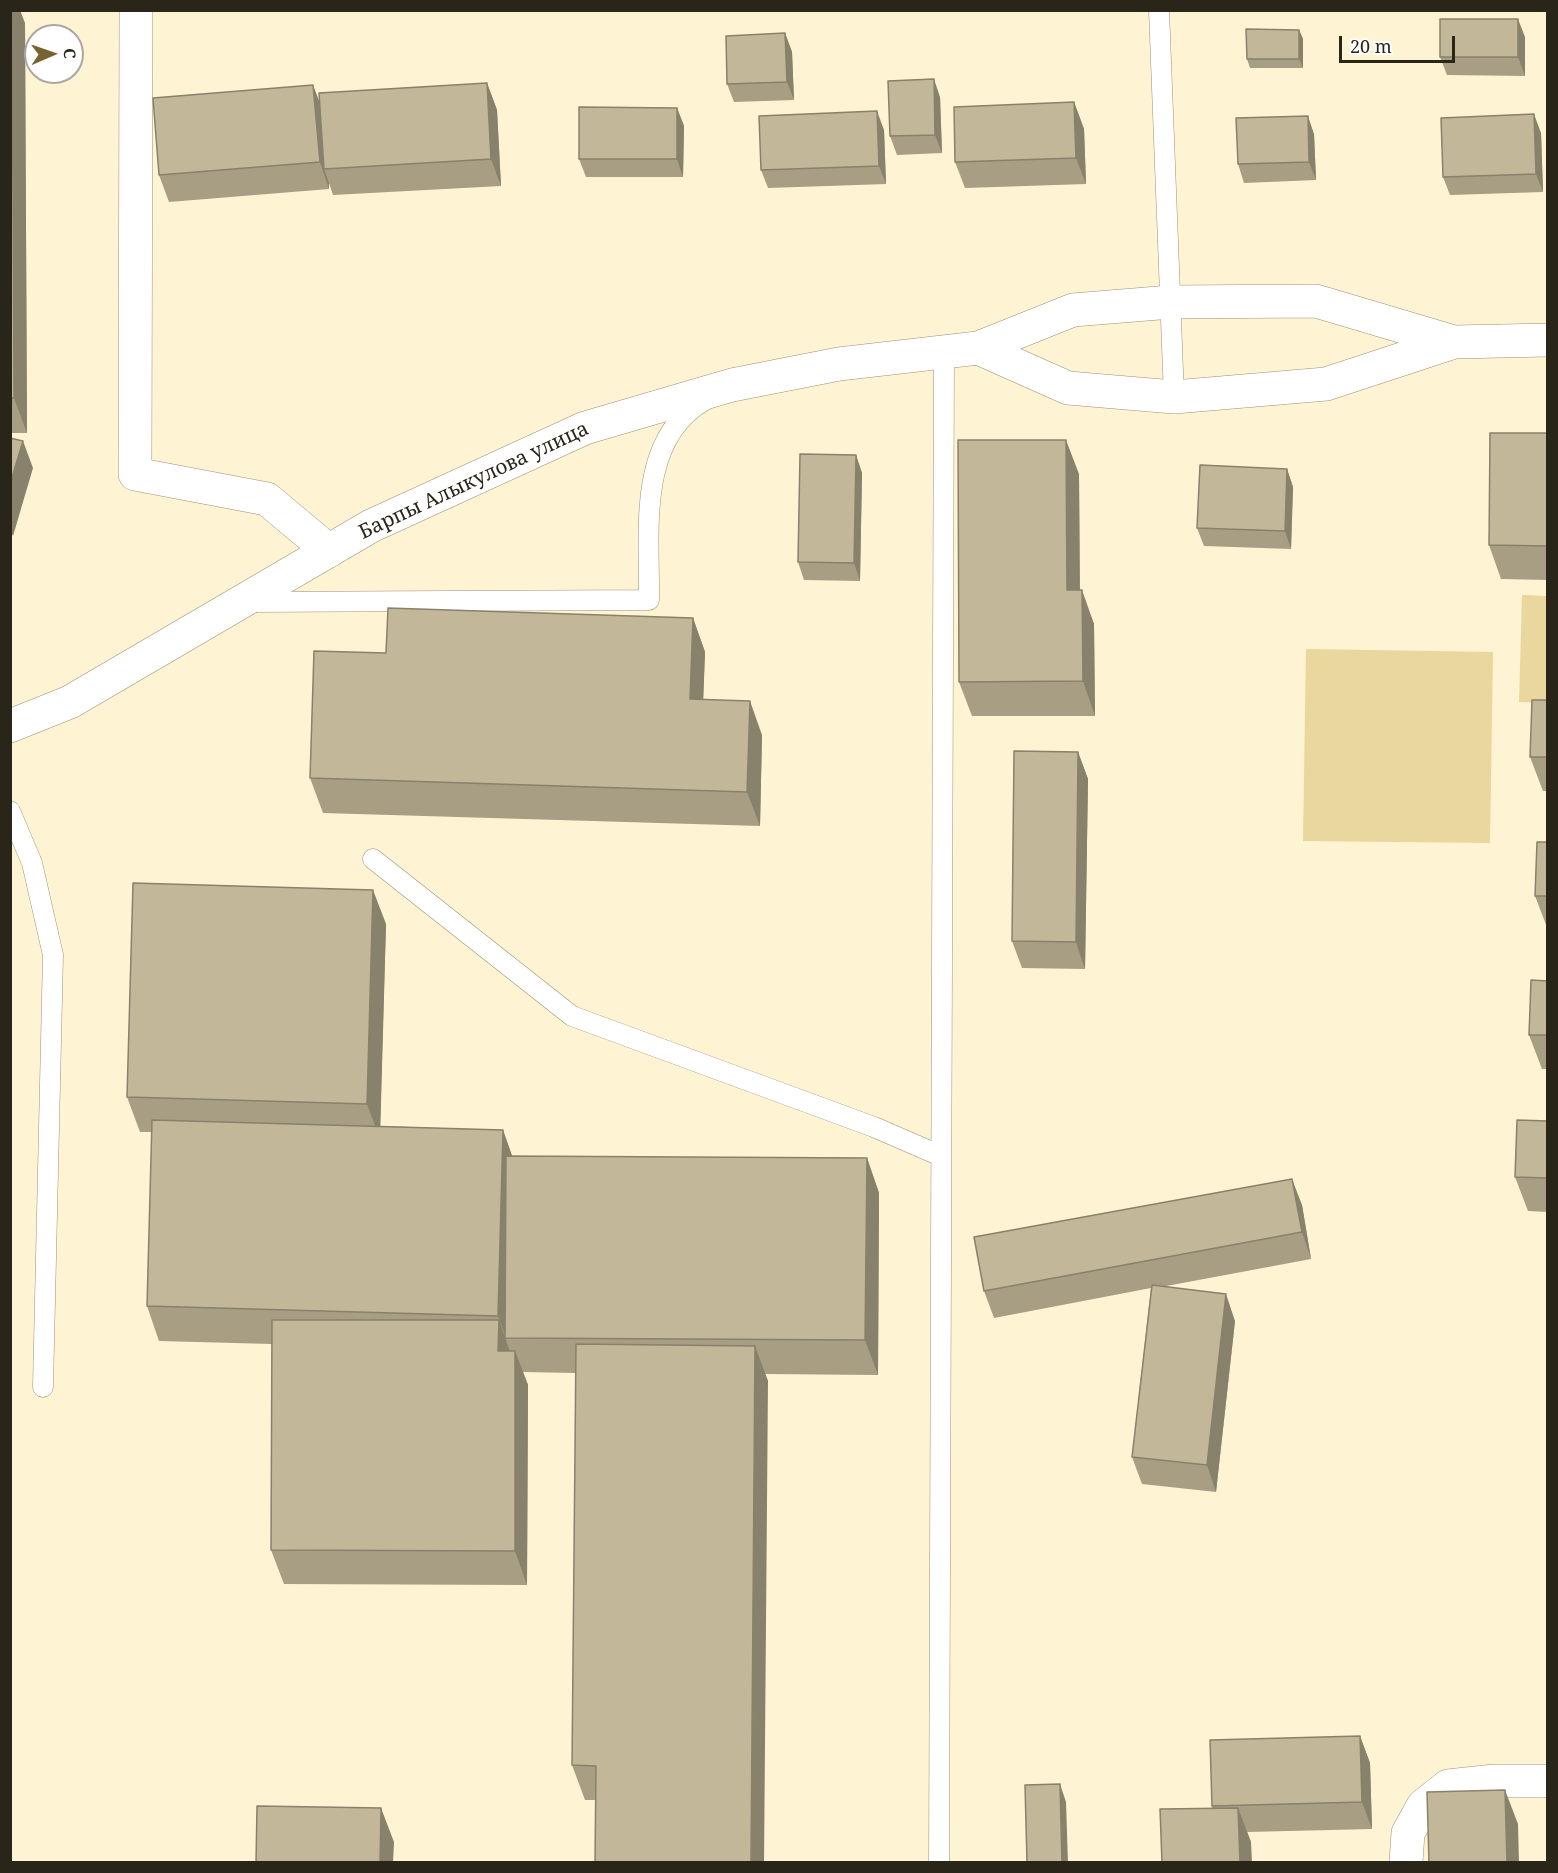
<!DOCTYPE html>
<html>
<head>
<meta charset="utf-8">
<style>
  body { margin:0 }
  #map { position:relative; width:1558px; height:1873px; overflow:hidden; background:#fef3d3; font-family:"Noto Serif",serif }
  canvas { display:block }
  .frame { position:absolute; inset:0; border:12px solid #292519; pointer-events:none }
  .north { position:absolute; left:24px; top:24px; width:60px; height:60px; box-sizing:border-box; background:#fff; border:2px solid #a9a8a3; border-radius:50%; rotate:88deg; font-size:16px; font-weight:700; line-height:24px; text-align:center; color:#292519 }
  .north::after { content:''; display:block; margin:auto; width:21px; height:27px; background:#756432; clip-path:polygon(50% 0,100% 100%,50% 72%,0 100%) }
  .scale { position:absolute; left:1339px; top:36px; width:116px; height:27px; box-sizing:border-box; border:3px solid #292519; border-top:0; padding-left:8px; font-size:18px; line-height:21px; white-space:nowrap; color:#292519; -webkit-text-stroke:4px #fff; paint-order:stroke }
</style>
</head>
<body>
<div id="map">
<canvas width="1558" height="1873"></canvas>
<div class="frame"></div>
<div class="north">С</div>
<div class="scale">20 m</div>
</div>
<script>
const c = document.querySelector('canvas').getContext('2d');
c.lineJoin = 'round';
function paint(path, color) {
  c.fillStyle = color;
  c.fill(path, 'evenodd');
}
function strokePath(path, color, width, dash) {
  c.strokeStyle = color;
  c.lineWidth = width;
  c.lineCap = dash ? 'butt' : 'round';
  c.setLineDash(dash || []);
  c.stroke(path);
}
function write(font, color, halo, rows, align = 'center') {
  c.font = font + ' "Noto Serif",serif';
  c.lineWidth = 6;
  c.setLineDash([]);
  c.textBaseline = 'middle';
  c.strokeStyle = halo;
  c.fillStyle = color;
  for (const [text, x, y, turn = 0] of rows) {
    c.save();
    c.translate(x, y);
    c.rotate((+turn || 0) * Math.PI / 180);
    c.textAlign = isNaN(turn) ? turn : align;
    if (halo) c.strokeText(text, 0, 0);
    c.fillText(text, 0, 0);
    c.restore();
  }
}
const green = new Path2D(`
  M1522 595 1547 596V703L1519 702Z
  M1306 649 1493 652 1490 843 1303 841Z`);
const service = new Path2D(`
  M1159 10 1174 397
  M250 602 649 600C650 533 636 439 705 400
  M10 811 32 863 53 955 43 1387
  M373 859 572 1016 874 1127 941 1156
  M939 1862 944 351`);
const minor = new Path2D(`
  M136 10 135 474 267 499 329 551
  M1406 1862 1408 1833 1423 1806 1448 1786 1495 1781H1548`);
const primary = new Path2D(`
  M978 348 1068 388 1174 397 1326 384 1454 342 1548 340
  M10 726 70 702 371 526 585 428 732 385 839 364 978 348 1073 310 1171 302 1316 301 1454 342`);
const wall = new Path2D(`
  M10 10 25 23 27 433H10Z
  M1299 30 1303 39V68H1250L1247 59Z
  M785 33 792 52 794 100 734 102 727 84Z
  M1525 37V76L1447 75 1440 57Z
  M487 83 497 110 501 186 333 195 329 183V189L169 202 159 175 320 103Z
  M940 97 942 153 897 155 890 136Z
  M1074 102 1084 129 1086 184 965 188 955 162Z
  M677 108 684 126 683 177H586L579 159Z
  M884 130 886 184 768 188 761 170Z
  M1541 133 1543 192 1450 195 1443 177Z
  M1314 134 1316 180 1244 183 1238 164Z
  M1548 433V580L1501 579 1489 545Z
  M856 455 862 473 860 581 804 580 798 562Z
  M1287 469 1293 487 1291 549 1204 546 1197 528Z
  M1079 474 1080 590 1094 624 1095 716H972L959 682Z
  M693 618 705 652 703 700 762 735 760 826 323 813 310 778 386 653Z
  M1548 700V791H1543L1530 757Z
  M1078 752 1088 779 1085 969 1022 968 1012 941Z
  M1548 842V930L1535 896Z
  M386 924 380 1126 503 1130 512 1156 867 1158 879 1193 878 1375 765 1374 768 1381 596 1800H585L572 1765 576 1373 523 1372 528 1385 527 1585 284 1584 271 1550 272 1344 159 1341 147 1306 152 1132H140L127 1097Z
  M1548 981V1069H1542L1529 1035Z
  M1548 1121V1212L1528 1211 1515 1177Z
  M1302 1205 1311 1259 1161 1287 1235 1321 1216 1492 1142 1484 1132 1457 1151 1288 994 1318 984 1291Z
  M1360 1736 1370 1763 1372 1829 1247 1832 1251 1842 1212 1808V1806Z`);
const shadedWall = new Path2D(`
  M12 10H20L25 23 27 433 14 398Z
  M1518 19 1525 37V76L1518 57Z
  M1299 30 1303 39V68L1299 59Z
  M785 33 792 52 794 100 787 82Z
  M934 79 940 97 942 153 935 135Z
  M487 83 497 110 501 186 491 159Z
  M313 85 323 111 324 169 329 183V189L320 162Z
  M1074 102 1084 129 1086 184 1076 158Z
  M677 108 684 126 683 177 677 159Z
  M877 111 884 130 886 184 879 166Z
  M1534 114 1541 133 1543 192 1536 174Z
  M1308 116 1314 134 1316 180 1309 162Z
  M1066 440 1079 474 1080 624 1067 590Z
  M23 441 33 468 13 536 10 530V484Z
  M856 455 862 473 860 581 854 563Z
  M1287 469 1293 487 1291 549 1285 531Z
  M1082 590 1094 624 1095 716 1083 681Z
  M693 618 705 652 702 734 690 699Z
  M750 701 762 735 760 826 747 792Z
  M1078 752 1088 779 1085 969 1076 942Z
  M373 890 386 924 380 1139 367 1104Z
  M503 1130 515 1164 506 1338 498 1316Z
  M867 1158 879 1193 878 1375 865 1340Z
  M1292 1179 1302 1205 1311 1259 1302 1232Z
  M1226 1294 1235 1321 1216 1492 1207 1465Z
  M499 1320 511 1355 498 1351Z
  M755 1346 768 1381 764 1863H751Z
  M515 1351 528 1385 527 1585 515 1551Z
  M1360 1736 1370 1763 1372 1829 1362 1802Z
  M1060 1784 1066 1802 1068 1863H1062Z
  M1505 1790 1518 1824 1519 1863H1507Z
  M381 1808 394 1842 393 1863H380Z
  M1238 1808 1251 1842 1252 1863H1240Z`);
const building = new Path2D(`
  M10 10H12L14 398H10Z
  M1440 19H1518V57H1440Z
  M1246 29 1299 30V59H1247Z
  M785 33 787 82 727 84 726 36Z
  M934 79 935 135 890 136 888 81Z
  M487 83 491 159 324 169 319 93Z
  M313 85 320 162 159 175 153 98Z
  M1074 102 1076 158 955 162 954 107Z
  M579 107 677 108V159H579Z
  M877 111 879 166 761 170 759 116Z
  M1534 114 1536 174 1443 177 1441 118Z
  M1308 116 1309 162 1238 164 1236 118Z
  M1490 433H1548V546L1489 545Z
  M10 438 23 441 10 484Z
  M958 440H1066L1067 590H1082L1083 681 959 682Z
  M800 454 856 455 854 563 798 562Z
  M1200 465 1287 469 1285 531 1197 528Z
  M388 608 693 618 690 699 750 701 747 792 310 778 314 651 386 653Z
  M1532 700H1548V757H1530Z
  M1014 751 1078 752 1076 942 1012 941Z
  M1537 842H1548V896H1535Z
  M133 883 373 890 367 1104 127 1097Z
  M1531 980 1548 981V1035H1529Z
  M152 1120 503 1130 498 1316 147 1306Z
  M1517 1120 1548 1121V1178L1515 1177Z
  M506 1156 867 1158 865 1340 505 1338Z
  M1292 1179 1302 1232 984 1291 974 1237Z
  M1152 1285 1226 1294 1207 1465 1132 1457Z
  M272 1320H499L498 1351H515V1551L271 1550Z
  M576 1344 755 1346 751 1863H595L596 1766 572 1765Z
  M1360 1736 1362 1802 1212 1806 1210 1740Z
  M1060 1784 1062 1863H1027L1025 1785Z
  M1505 1790 1507 1863H1429L1427 1792Z
  M257 1806 381 1808 380 1863H256Z
  M1238 1808 1240 1863H1162L1160 1809Z`);
const streetNames = [
  ["Барпы Алыкулова улица",474,481,-25]
];
paint(green, '#ead79d');
strokePath(service, '#9c9174', 21);
strokePath(minor, '#9c9174', 34);
strokePath(primary, '#9c9174', 34);
strokePath(service, '#fff', 20);
strokePath(minor, '#fff', 33);
strokePath(primary, '#fff', 33);
paint(wall, '#a79e84');
paint(shadedWall, '#88816b');
paint(building, '#c2b899');
strokePath(building, '#88816b', 1.5);
write('20px', '#292519', '#fff', streetNames);
</script>
</body>
</html>
